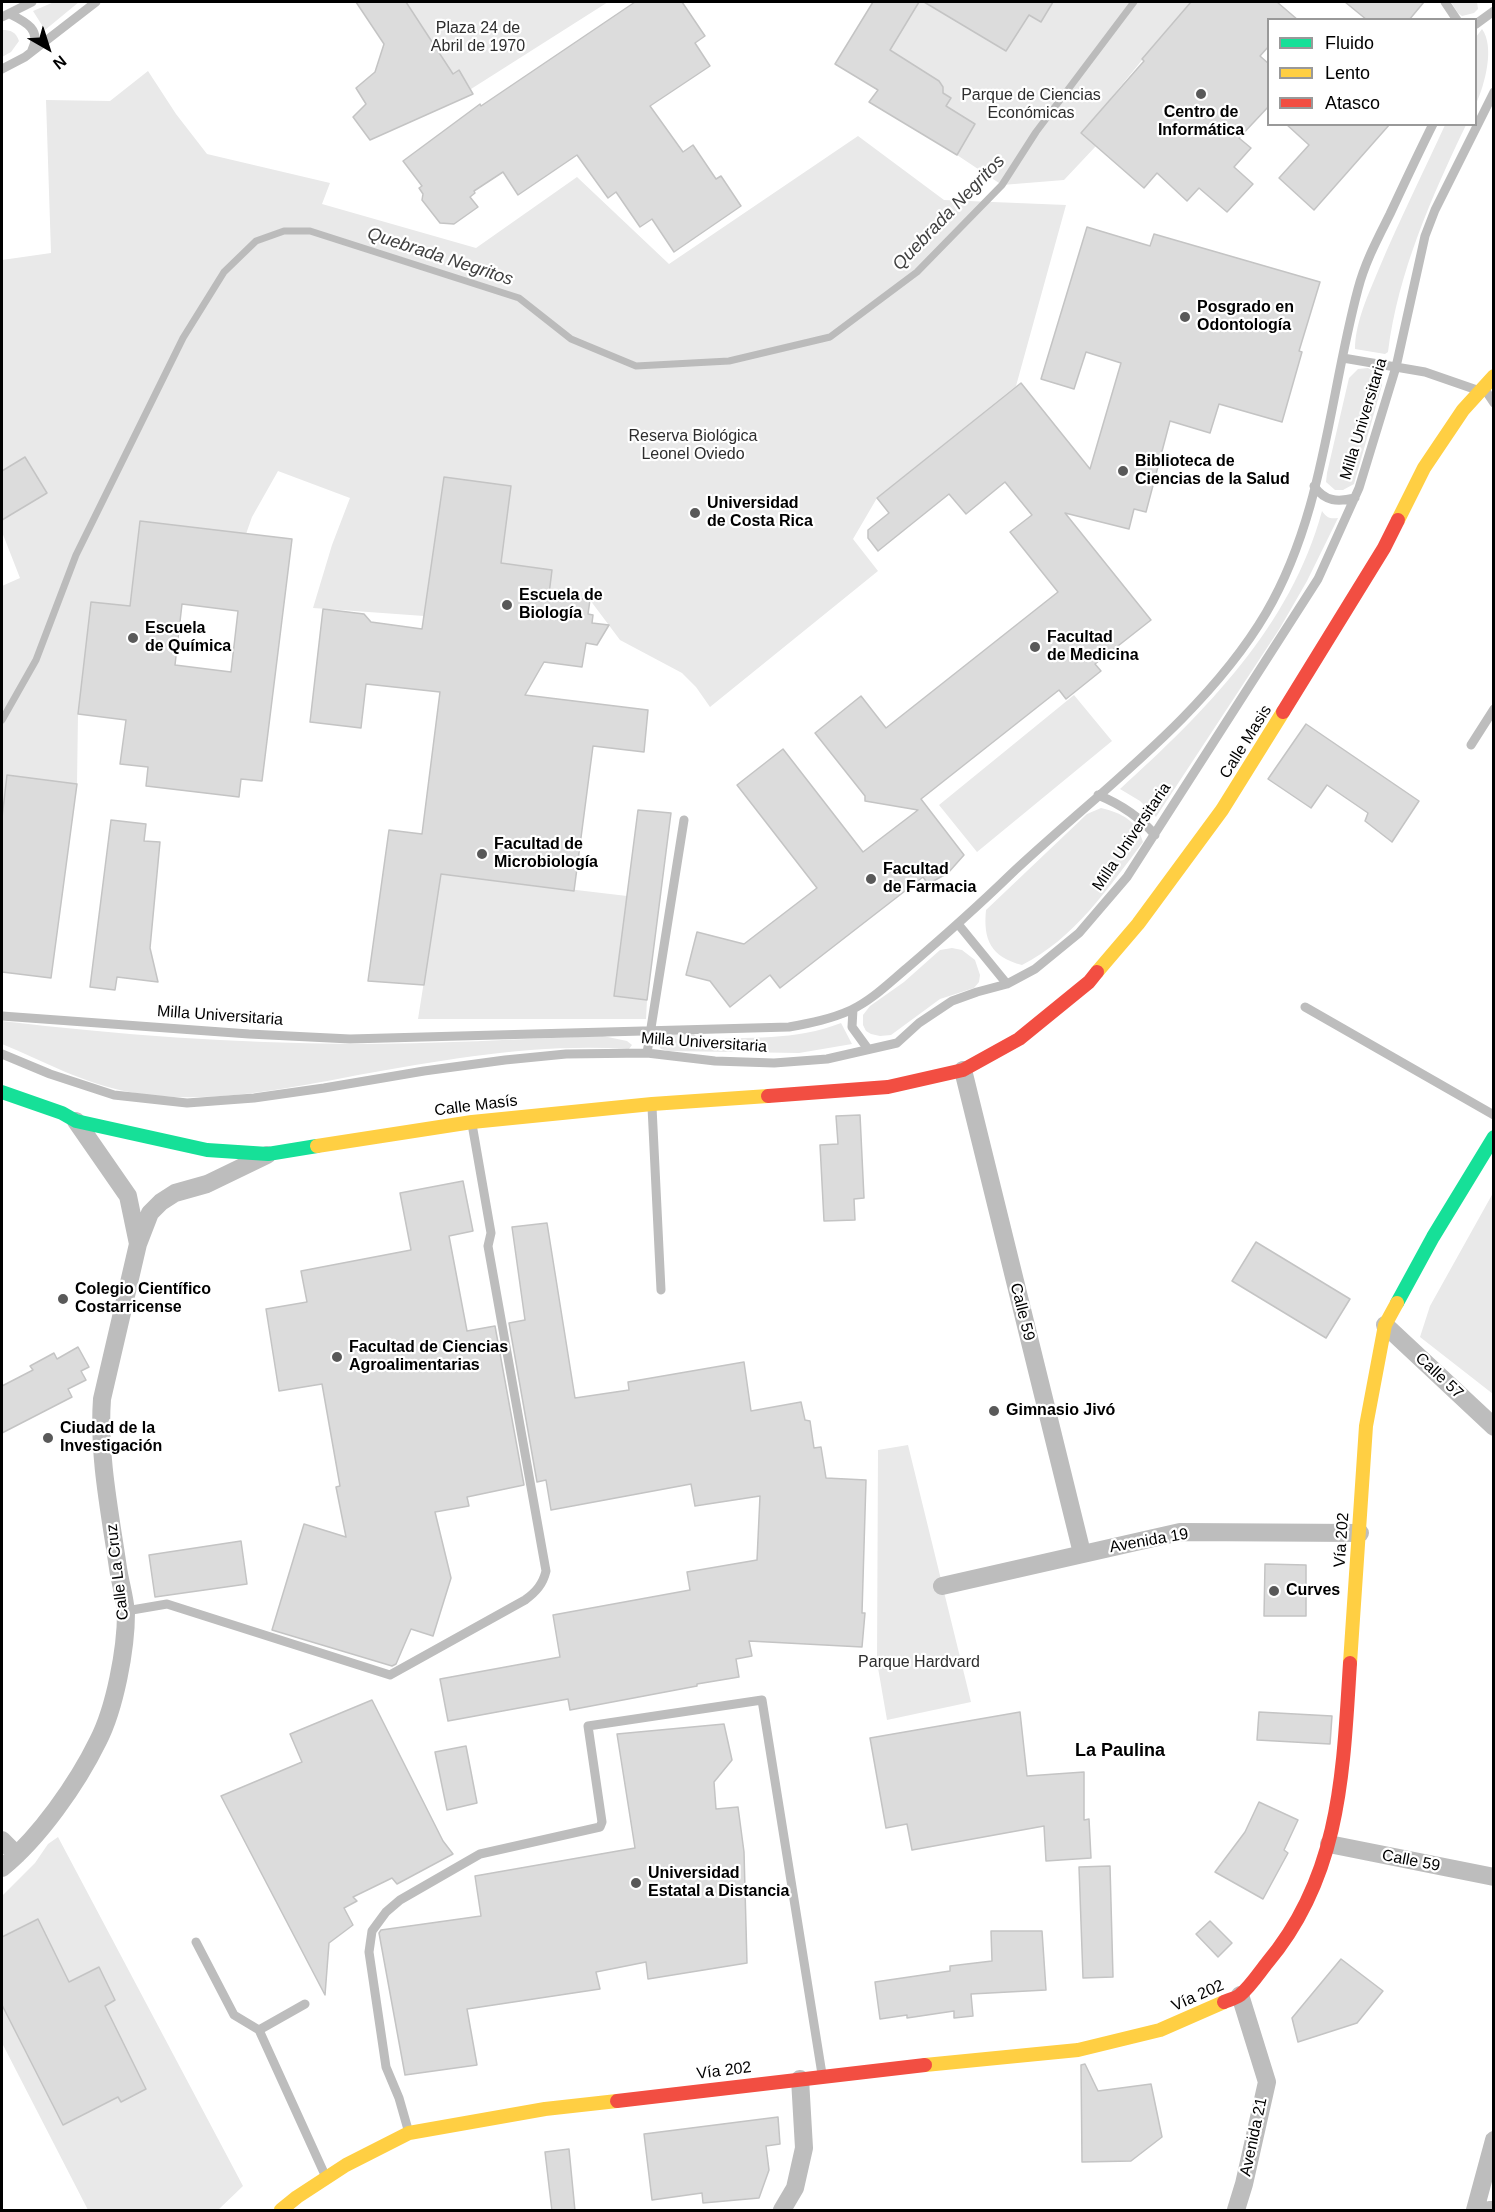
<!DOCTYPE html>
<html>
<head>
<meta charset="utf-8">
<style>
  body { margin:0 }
  #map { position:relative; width:1495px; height:2212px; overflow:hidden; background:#fff; font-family:Arial,sans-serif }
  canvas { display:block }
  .frame { position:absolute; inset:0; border:3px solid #000; pointer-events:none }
  .legend { position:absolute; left:1267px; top:18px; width:210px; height:108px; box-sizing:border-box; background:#fff; border:2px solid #999; margin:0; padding:8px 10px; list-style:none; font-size:18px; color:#000 }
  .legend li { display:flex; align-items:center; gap:12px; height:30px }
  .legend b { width:30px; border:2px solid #999 }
  .north { position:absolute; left:18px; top:18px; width:60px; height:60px; -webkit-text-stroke:4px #fff; paint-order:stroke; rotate:141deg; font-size:16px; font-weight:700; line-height:24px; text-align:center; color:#000 }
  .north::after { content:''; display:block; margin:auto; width:21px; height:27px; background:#000; clip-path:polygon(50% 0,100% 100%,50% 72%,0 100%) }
</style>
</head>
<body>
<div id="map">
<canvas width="1495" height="2212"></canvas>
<div class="frame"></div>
<ul class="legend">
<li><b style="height:8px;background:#16e098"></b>Fluido</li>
<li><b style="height:8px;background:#ffcf43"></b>Lento</li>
<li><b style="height:8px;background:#f24e42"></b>Atasco</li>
</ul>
<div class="north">N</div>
</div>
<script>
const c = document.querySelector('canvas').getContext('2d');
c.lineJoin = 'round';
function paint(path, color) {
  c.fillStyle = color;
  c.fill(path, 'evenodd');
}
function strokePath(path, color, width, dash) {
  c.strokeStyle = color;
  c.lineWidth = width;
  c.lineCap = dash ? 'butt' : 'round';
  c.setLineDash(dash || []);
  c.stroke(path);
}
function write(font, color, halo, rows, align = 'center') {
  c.font = font + ' Arial,sans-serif';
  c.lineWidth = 4.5;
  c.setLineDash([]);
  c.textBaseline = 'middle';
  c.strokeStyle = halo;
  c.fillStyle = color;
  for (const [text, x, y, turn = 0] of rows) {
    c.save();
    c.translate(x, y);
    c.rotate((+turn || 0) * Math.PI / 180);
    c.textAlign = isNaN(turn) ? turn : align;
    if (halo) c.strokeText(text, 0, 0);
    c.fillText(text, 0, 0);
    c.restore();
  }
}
const green = new Path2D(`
  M54 2H79L45 30 33 11Z
  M406 2H608L471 89 459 70 453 74Z
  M919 2H924L1006 51 1029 15 1041 22 1053 2H1191C1153 45 1119 90 1081 133L1096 146 1064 180 1002 185 957 155 975 124 946 106 951 99 943 93C944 84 940 83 934 79 913 62 904 67 879 68Z
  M1451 2H1477L1478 9 1474 13 1462 16 1458 13Z
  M1482 29C1495 47 1485 84 1476 104V37Z
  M2 30C11 30 16 32 19 41L11 52 2 57Z
  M148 71 176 114 207 154 330 183 322 204 476 248 577 177 669 264 858 136 944 200 1066 205 1016 386 877 498 853 539 878 571 710 707 696 687 682 673 620 640 590 600 549 594 552 570 501 563 511 486 444 477 424 616 313 608 332 545 350 498 278 471 252 517 246 534 141 521 130 606 91 602 78 714 77 784 7 775 2 818V586L20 578 2 532V519L47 492 25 457 2 471V260L51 253 46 100 110 101Z
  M1445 125H1466C1432 196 1398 272 1388 352L1385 354 1355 349C1355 323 1368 295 1378 271 1399 221 1423 173 1445 125Z
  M1368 368 1378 374 1382 385 1354 484 1343 490H1335L1326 482 1327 473 1349 378 1358 369Z
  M1322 511C1327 518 1330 519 1338 518L1307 581 1280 628 1156 817 1140 801 1120 789C1205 712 1291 626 1322 511Z
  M1074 695 1112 741 977 852 939 805Z
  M1101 808C1122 813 1137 821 1143 842 1109 887 1074 939 1022 965 991 957 983 940 986 910L1087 814Z
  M441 874 627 896 614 996 647 1000 646 1019H418Z
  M952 948 962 950 975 960 980 975 979 982 974 988 940 999 891 1035 880 1036 871 1034 866 1031 863 1025V1015L870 1006 904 982 940 950Z
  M2 1021C118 1035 234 1043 352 1044 435 1044 519 1039 603 1036L627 1041 632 1045 629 1049C538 1043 447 1059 358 1075 285 1089 203 1106 129 1092 85 1084 43 1061 2 1044Z
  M841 1023 852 1044 799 1053 668 1051 661 1049 658 1044 660 1039 677 1033 694 1034 699 1039C747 1037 796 1041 841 1023Z
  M1493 1193V1394L1420 1337 1430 1306Z
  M908 1445 971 1702 887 1720 877 1662 878 1450Z
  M58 1837 243 2186 218 2210H88L2 2043V2005L27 2055 62 2038 114 2089 121 2102 146 2089 108 2013 75 2020 115 2000 99 1967 69 1982 38 1919 2 1937V1896L35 1863 48 1844Z`);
const stream = new Path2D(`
  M2 720 36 660 76 555 183 338 224 272 256 241 284 231H310L519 298 571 339 636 366 729 361 830 337 917 272 1002 185 1036 132 1134 2`);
const building = new Path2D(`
  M356 2H406L453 74 459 70 473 94 370 140 353 117 366 104 356 88 375 72 384 44Z
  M635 2H682L705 36 695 43 710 66 650 106 683 152 693 145 716 179 721 176 741 206 674 252 652 219 640 227 616 192 608 198 577 155 518 195 503 172 474 191 475 193 470 197 478 207 454 224 440 223 422 200 423 194 419 188 422 186 403 161 480 104 481 106Z
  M873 2H919L890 50 939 81 943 87V93L951 98 946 106 975 124 957 155 869 102 878 90 835 64Z
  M924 2H1053L1041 22 1029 15 1006 51Z
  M1191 2H1277L1298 20H1269V46L1260 56 1269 64V106L1239 138 1251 148 1234 167 1253 184 1227 212 1199 188 1187 201 1157 173 1144 188 1081 133 1144 61 1142 59Z
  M1345 2H1424L1409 20H1367Z
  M1286 124H1390L1314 210 1279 178 1309 145Z
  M1087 227 1150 246 1154 234 1320 282 1299 351 1302 352 1282 422 1219 404 1210 433 1170 421 1146 512 1134 509 1129 529 1065 513 1151 620 1095 664 1101 671 1066 699 1059 690 921 799 964 855 948 873 928 884 923 877 780 988 770 975 730 1007 710 981 686 975 697 932 744 944 817 888 737 785 783 749 863 852 918 810 865 801V796L815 733 861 696 886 728 1058 592 1010 532 1032 515 1005 482 966 514 949 494 878 551 868 538V530L889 513 877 498 1021 383 1090 469 1121 363 1086 352 1074 389 1041 379Z
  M25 457 47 493 2 520V471Z
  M444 477 511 486 501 563 552 570 549 594 590 600 588 614 593 615 592 623 609 625 597 645 586 643 582 667 544 662 525 695 648 710 644 752 593 746 574 891 441 874 424 985 368 981 389 830 422 834 440 692 366 684 361 728 310 722 323 609 364 614 371 622 422 629Z
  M140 521 292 539 262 781 241 779 239 797 146 786 148 767 120 764 126 720 78 714 91 602 130 606ZM182 604 238 611 231 672 175 665Z
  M1306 724 1419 801 1392 842 1365 821 1368 813 1327 785 1311 808 1268 779Z
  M7 775 77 784 51 978 2 972V818Z
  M638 810 671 813 647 1000 614 996Z
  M111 820 146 824 144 841 160 842 150 948 158 982 117 977 115 990 90 987Z
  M860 1115 864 1198 854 1199 855 1220 824 1221 820 1145 838 1144 836 1116Z
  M463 1181 473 1231 449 1236 467 1331 495 1326 524 1485 467 1497 469 1506 435 1512 451 1578 433 1636 411 1629 396 1664 392 1666 272 1630 304 1524 346 1537 336 1487 340 1486 322 1384 279 1391 266 1309 307 1302 301 1271 411 1250 400 1193Z
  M547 1223 575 1398 629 1390 628 1382 744 1362 751 1411 801 1402 805 1420 810 1421 814 1448 821 1447 826 1478 866 1480 862 1613H865L862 1647 749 1641 752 1656 736 1659 739 1677 697 1684V1686L570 1710 568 1699 448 1721 440 1679 560 1657 553 1615 690 1590 687 1572 757 1560 760 1496 695 1506 691 1484 551 1510 546 1480 537 1482 509 1323 525 1320 512 1227Z
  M1256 1242 1350 1299 1326 1338 1232 1281Z
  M78 1347 89 1367 81 1371 86 1380 68 1389 72 1397 2 1433V1386L33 1370 30 1366 54 1353 57 1359Z
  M241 1541 247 1584 155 1597 149 1555Z
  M1265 1564 1306 1565V1616H1264Z
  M372 1700 443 1841 453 1854 397 1884 392 1878 353 1897 357 1901 344 1908 353 1925 329 1943 325 1995 221 1796 302 1762 290 1734Z
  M1020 1712 1027 1776 1084 1772V1820L1089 1819 1091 1858 1046 1861 1044 1826 912 1850 907 1824 886 1828 870 1738Z
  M1259 1712 1332 1716 1330 1744 1257 1740Z
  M724 1724 732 1760 714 1782 716 1809 738 1807 744 1852 747 1963 648 1979 646 1962 596 1972 600 1989 467 2009 477 2065 405 2075 379 1933 381 1930 481 1916 475 1876 635 1848 617 1734Z
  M466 1746 477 1803 447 1810 435 1752Z
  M1259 1802 1298 1820 1284 1850 1288 1853 1263 1899 1215 1872 1245 1832Z
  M1110 1866 1113 1977 1083 1978 1079 1867Z
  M38 1919 69 1982 99 1967 115 2000 105 2006 146 2089 121 2102 118 2097 63 2125 2 2005V1937Z
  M1210 1921 1232 1943 1218 1957 1196 1934Z
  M991 1931H1042L1046 1990 971 1994 973 2016 954 2018V2011L907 2018V2015L880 2019 875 1982 950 1971V1966L992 1961Z
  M1341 1959 1383 1991 1357 2023 1298 2042 1292 2018Z
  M1085 2064 1098 2091 1151 2084 1162 2137 1131 2161 1082 2162 1081 2065Z
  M778 2117 780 2144 766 2146 769 2170 759 2198 703 2203 702 2193 652 2200 644 2134Z
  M569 2149 575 2211H552L545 2152Z`);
const lane = new Path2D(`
  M1445 2 1457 20
  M10 14C26 22 42 30 32 50
  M2 17 32 2
  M1476 24 1494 11
  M2 69 25 57 96 2
  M1343 358 1425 372 1477 390
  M1484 388 1494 403
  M1314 486C1325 502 1338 502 1355 498
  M1471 745 1494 709
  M1098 795C1120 804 1139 816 1155 835
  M958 924 1007 984
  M1305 1007 1494 1115
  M853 1009 852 1027 868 1049
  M2 1016 249 1034 350 1039 789 1027C811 1023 831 1019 851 1010 872 1000 889 983 907 968 942 938 977 907 1010 875 1096 794 1206 715 1266 613 1324 514 1329 397 1358 289 1365 262 1378 238 1390 214 1404 184 1418 154 1433 124
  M647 1053 684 820
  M2 1054 50 1074 114 1095 187 1103 254 1098 324 1088 424 1071 505 1060 566 1054 647 1053 715 1061 774 1063 827 1059 897 1043 919 1023 952 1001 977 992 1007 984 1035 969 1079 933 1127 877 1318 579 1359 488 1396 367 1425 236 1435 210 1494 92
  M652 1107 661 1290
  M126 1611 167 1604 390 1675 525 1600C536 1592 543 1584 546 1571L488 1246 491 1233 472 1124
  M196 1942 234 2015 259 2030 325 2175
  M259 2030 305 2004
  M409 2133 399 2098 386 2067 369 1952 372 1931 386 1912 400 1900 480 1854 600 1827 602 1822 588 1726 762 1700 822 2074`);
const street = new Path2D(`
  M963 1070 1082 1553
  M76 1121 128 1196 138 1244
  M1385 1325 1494 1427
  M942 1586 1180 1532 1360 1533
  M2 1840 17 1855
  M1329 1844 1494 1877
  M2 1868C39 1838 77 1784 98 1741 115 1708 126 1649 126 1613 125 1598 120 1582 118 1568 110 1513 98 1455 102 1399L138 1244 150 1213 161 1202 175 1193 207 1184 267 1155
  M782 2210 795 2188 804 2148 800 2079
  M1236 2210 1244 2184 1267 2082 1240 1995
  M1475 2210 1494 2140
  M1489 2210H1494`);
const fast = new Path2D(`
  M2 1092 62 1113 76 1121 207 1150 268 1154 317 1146
  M1397 1303 1433 1237 1494 1137`);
const slow = new Path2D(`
  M1398 520 1424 468 1463 410 1494 376
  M1097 972 1138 924 1222 810 1283 712
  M317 1146 472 1122 652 1104 768 1096
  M1350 1663 1366 1426 1385 1325 1397 1303
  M925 2065 1078 2050 1160 2030 1224 2002
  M281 2210 297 2197 346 2165 409 2133 545 2109 617 2101`);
const jam = new Path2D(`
  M1283 712 1384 548 1398 520
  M768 1096 888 1087 963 1070 1019 1039 1089 982 1097 972
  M1224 2002C1229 2000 1236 1998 1240 1995 1250 1987 1259 1973 1267 1963 1341 1875 1343 1772 1350 1663
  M617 2101 925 2065`);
const markers = [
  [1201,94,6,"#595959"],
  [1185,317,6,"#595959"],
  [1123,471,6,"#595959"],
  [695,513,6,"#595959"],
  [507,605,6,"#595959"],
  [133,638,6,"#595959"],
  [1035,647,6,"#595959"],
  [482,854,6,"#595959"],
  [871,879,6,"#595959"],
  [63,1299,6,"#595959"],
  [337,1357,6,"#595959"],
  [994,1411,6,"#595959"],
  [48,1438,6,"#595959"],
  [1274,1591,6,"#595959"],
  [636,1883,6,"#595959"]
];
const parkNames = [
  ["Plaza 24 de",478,29],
  ["Abril de 1970",478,47],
  ["Parque de Ciencias",1031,96],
  ["Económicas",1031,114],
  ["Reserva Biológica",693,437],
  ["Leonel Oviedo",693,455],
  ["Parque Hardvard",919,1663]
];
const poiNames = [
  ["Centro de",1201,113,"center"],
  ["Informática",1201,131,"center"],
  ["Posgrado en",1197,308],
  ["Odontología",1197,326],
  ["Biblioteca de",1135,462],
  ["Ciencias de la Salud",1135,480],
  ["Universidad",707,504],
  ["de Costa Rica",707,522],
  ["Escuela de",519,596],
  ["Biología",519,614],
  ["Escuela",145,629],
  ["de Química",145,647],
  ["Facultad",1047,638],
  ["de Medicina",1047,656],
  ["Facultad de",494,845],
  ["Microbiología",494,863],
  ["Facultad",883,870],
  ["de Farmacia",883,888],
  ["Colegio Científico",75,1290],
  ["Costarricense",75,1308],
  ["Facultad de Ciencias",349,1348],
  ["Agroalimentarias",349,1366],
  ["Gimnasio Jivó",1006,1411],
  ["Ciudad de la",60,1429],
  ["Investigación",60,1447],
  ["Curves",1286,1591],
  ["Universidad",648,1874],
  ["Estatal a Distancia",648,1892]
];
const streetNames = [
  ["Milla Universitaria",1364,419,-73],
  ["Calle Masis",1246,742,-58],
  ["Milla Universitaria",1132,837,-56],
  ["Milla Universitaria",220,1016,4],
  ["Milla Universitaria",704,1043,4],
  ["Calle Masís",476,1106,-7],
  ["Calle 59",1022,1312,76],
  ["Calle 57",1439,1376,43],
  ["Vía 202",1342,1540,-86],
  ["Avenida 19",1149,1541,-10],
  ["Calle La Cruz",118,1572,-97],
  ["Calle 59",1411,1861,11],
  ["Vía 202",1198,1996,-24],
  ["Vía 202",724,2071,-7],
  ["Avenida 21",1254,2137,-78]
];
const waterNames = [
  ["Quebrada Negritos",949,213,-46],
  ["Quebrada Negritos",440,257,18]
];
const neighbourhoodNames = [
  ["La Paulina",1120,1751]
];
paint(green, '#e9e9e9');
strokePath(stream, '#bbb', 7);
paint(building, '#dcdcdc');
strokePath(building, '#c4c4c4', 1.5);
strokePath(lane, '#bdbdbd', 9);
strokePath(street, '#bdbdbd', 18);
strokePath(fast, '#16e098', 14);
strokePath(slow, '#ffcf43', 14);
strokePath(jam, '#f24e42', 14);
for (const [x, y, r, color] of markers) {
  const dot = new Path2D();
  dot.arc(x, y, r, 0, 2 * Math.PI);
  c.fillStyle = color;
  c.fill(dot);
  strokePath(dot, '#fff', 2);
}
write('16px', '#2e2e2e', '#fff', parkNames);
write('bold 16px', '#000', '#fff', poiNames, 'left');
write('16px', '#000', '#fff', streetNames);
write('italic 18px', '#3f3f3f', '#fff', waterNames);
write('bold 18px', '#000', '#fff', neighbourhoodNames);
</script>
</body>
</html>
